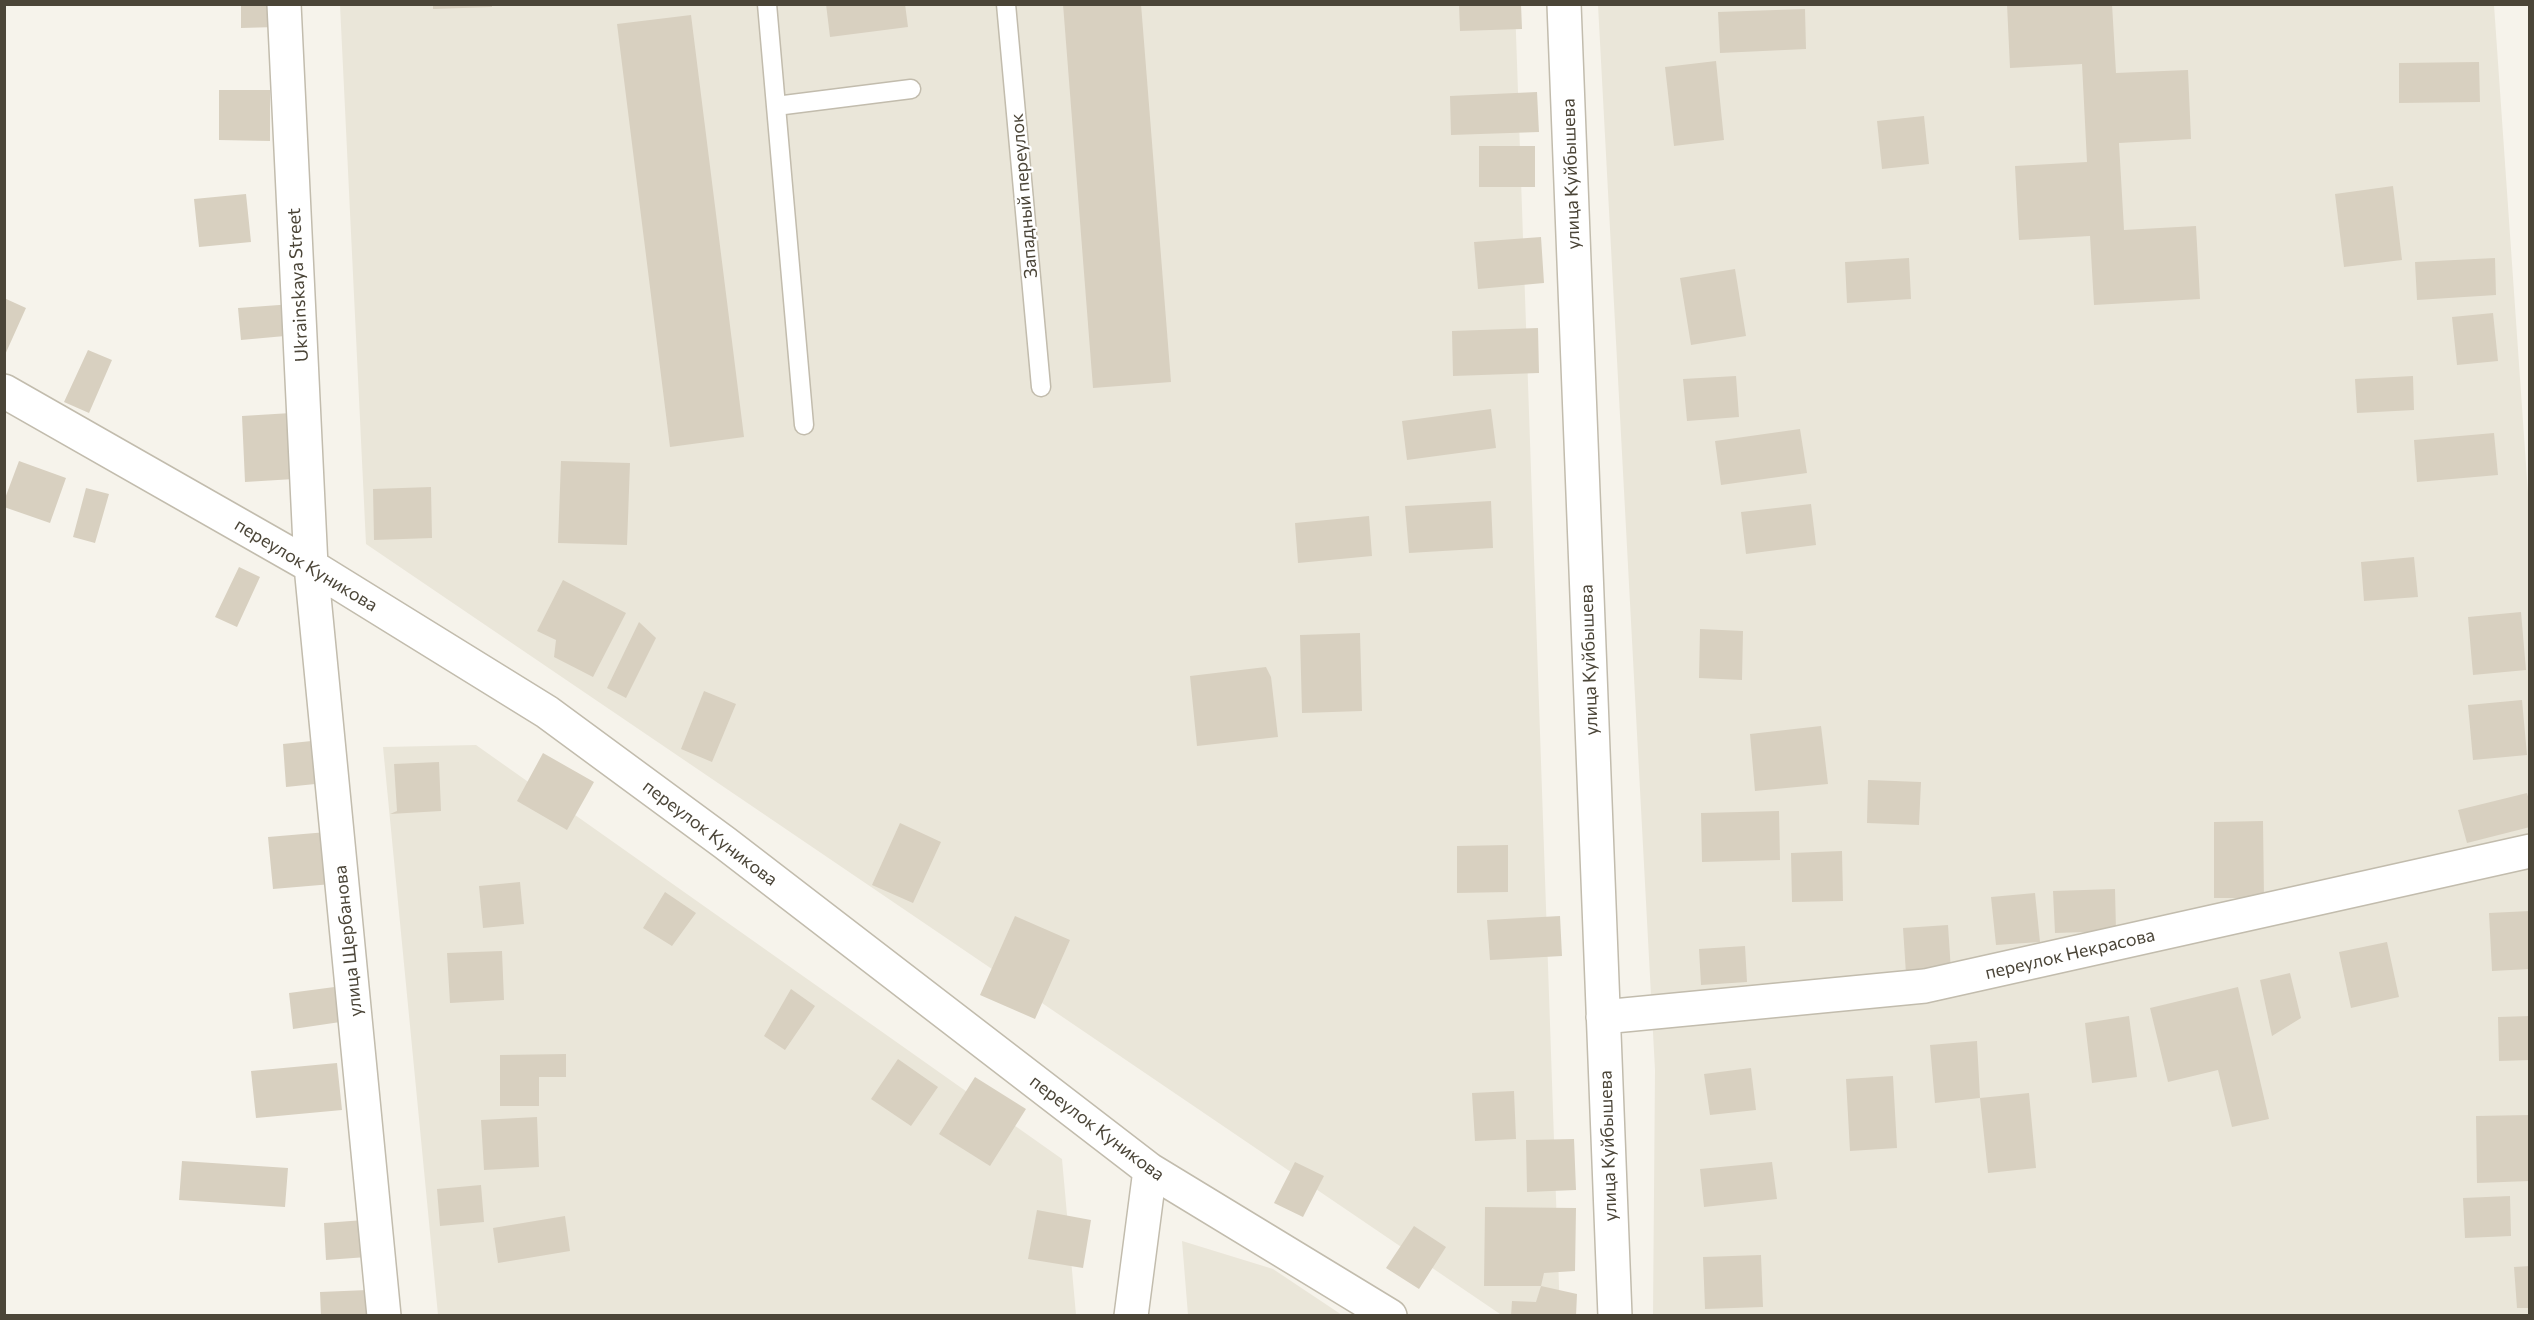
<!DOCTYPE html>
<html>
<head>
<meta charset="utf-8">
<style>
  body { margin:0 }
  #map { position:relative; width:2534px; height:1320px; overflow:hidden; background:#f6f3eb; font-family:Commissioner,sans-serif }
  canvas { display:block }
  .frame { position:absolute; inset:0; border:6px solid #4b4538; pointer-events:none }
</style>
</head>
<body>
<div id="map">
<canvas width="2534" height="1320"></canvas>
<div class="frame"></div>
</div>
<script>
const c = document.querySelector('canvas').getContext('2d');
c.lineJoin = 'round';
function paint(path, color) {
  c.fillStyle = color;
  c.fill(path, 'evenodd');
}
function strokePath(path, color, width, dash) {
  c.strokeStyle = color;
  c.lineWidth = width;
  c.lineCap = dash ? 'butt' : 'round';
  c.setLineDash(dash || []);
  c.stroke(path);
}
function write(font, color, halo, rows, align = 'center') {
  c.font = font + ' Commissioner,sans-serif';
  c.lineWidth = 4.5;
  c.setLineDash([]);
  c.textBaseline = 'middle';
  c.strokeStyle = halo;
  c.fillStyle = color;
  for (const [text, x, y, turn = 0] of rows) {
    c.save();
    c.translate(x, y);
    c.rotate((+turn || 0) * Math.PI / 180);
    c.textAlign = isNaN(turn) ? turn : align;
    if (halo) c.strokeText(text, 0, 0);
    c.fillText(text, 0, 0);
    c.restore();
  }
}
const residential = new Path2D(`
  M340 5H1515L1560 1315 1500 1314 366 544Z
  M1598 5H2494L2530 522 2529 1315H1653L1655 1070Z
  M476 745 1062 1159 1076 1315H438L383 747Z
  M1182 1241 1273 1269 1342 1315H1188Z`);
const building = new Path2D(`
  M241 4H276V27L241 28Z
  M433 4H492V7L433 9Z
  M826 4H905L908 27 830 37Z
  M1063 4H1141L1171 382 1093 388Z
  M1459 4H1521L1522 29 1460 31Z
  M2007 4H2112L2116 73 2188 70 2191 139 2119 143 2124 230 2196 226 2200 299 2094 305 2090 236 2019 240 2015 166 2087 162 2082 64 2010 68Z
  M1805 9 1806 49 1720 53 1718 12Z
  M691 15 744 437 670 447 617 24Z
  M1716 61 1724 140 1674 146 1665 67Z
  M2479 62 2480 102 2399 103V63Z
  M219 90H270V141L219 140Z
  M1537 92 1539 132 1451 135 1450 96Z
  M1924 116 1929 164 1882 169 1877 121Z
  M1479 146H1535V187H1479Z
  M2393 186 2402 260 2344 267 2335 194Z
  M246 194 251 242 199 247 194 199Z
  M1541 237 1544 283 1478 289 1474 242Z
  M1909 258 1911 299 1847 303 1845 262Z
  M2495 258 2496 295 2417 300 2415 262Z
  M1735 269 1746 336 1691 345 1680 278Z
  M4 298 26 308 4 357Z
  M293 304 296 335 241 340 238 308Z
  M2493 313 2498 361 2457 365 2452 317Z
  M1538 328 1539 373 1453 376 1452 331Z
  M88 350 112 360 89 413 64 402Z
  M1736 376 1739 417 1687 421 1683 379Z
  M2413 376 2414 410 2357 413 2355 379Z
  M1491 409 1496 448 1407 460 1402 421Z
  M291 413 294 479 245 482 242 416Z
  M1800 429 1807 473 1721 485 1715 441Z
  M2494 433 2498 475 2417 482 2414 440Z
  M19 461 66 478 50 523 4 507V501Z
  M561 461 630 463 627 545 558 543Z
  M431 487 432 538 374 540 373 489Z
  M86 488 109 494 95 543 73 537Z
  M1491 501 1493 548 1409 553 1405 506Z
  M1811 504 1816 545 1746 554 1741 512Z
  M1369 516 1372 556 1298 563 1295 523Z
  M2414 557 2418 597 2364 601 2361 562Z
  M239 567 260 577 237 627 215 617Z
  M563 580 626 613 593 677 554 657 556 640 537 631Z
  M2521 612 2526 670 2473 675 2468 617Z
  M639 622 656 638 626 698 607 688Z
  M1700 629 1743 631 1742 680 1699 678Z
  M1360 633 1362 711 1302 713 1300 635Z
  M1266 667 1271 677 1278 737 1197 746 1190 676Z
  M704 691 736 704 712 762 681 749Z
  M2522 700 2527 755 2473 760 2468 705Z
  M1821 726 1828 784 1755 791 1750 734Z
  M321 740 325 783 286 787 283 744Z
  M543 753 594 782 567 830 517 801Z
  M439 762 441 811 390 814 397 811 394 764Z
  M1868 780 1921 782 1919 825 1867 823Z
  M2527 793 2530 804V827L2467 843 2458 810Z
  M1779 811 1780 860 1702 862 1701 813Z
  M2263 821 2264 898H2214V822Z
  M900 823 941 842 913 903 872 885Z
  M327 832 332 884 273 889 268 837Z
  M1508 845V892L1457 893V846Z
  M1842 851 1843 901 1792 902 1791 853Z
  M520 882 524 924 483 928 479 886Z
  M2115 889 2116 931 2055 933 2053 891Z
  M665 892 696 913 672 946 643 928Z
  M2035 893 2040 942 1996 945 1991 897Z
  M2530 911V969L2492 971 2489 913Z
  M1015 916 1070 940 1035 1019 980 995Z
  M1560 916 1562 956 1490 960 1487 920Z
  M1948 925 1951 971 1906 974 1903 928Z
  M2387 942 2399 997 2351 1008 2339 952Z
  M1745 946 1747 982 1701 985 1699 949Z
  M502 951 504 1000 450 1003 447 953Z
  M2290 973 2301 1018 2272 1036 2260 980Z
  M342 986 347 1021 293 1029 289 993Z
  M2238 987 2269 1119 2232 1127 2218 1070 2168 1082 2150 1008Z
  M791 989 815 1006 785 1050 764 1036Z
  M2129 1016 2137 1077 2092 1083 2085 1023Z
  M2530 1016V1060L2499 1061 2498 1017Z
  M1977 1041 1980 1098 1935 1103 1930 1045Z
  M566 1054V1077H539V1106H500V1055Z
  M898 1059 938 1087 911 1126 871 1099Z
  M337 1063 342 1110 256 1118 251 1071Z
  M1751 1068 1756 1110 1710 1115 1704 1074Z
  M1893 1076 1897 1148 1850 1151 1846 1079Z
  M975 1077 1026 1109 990 1166 939 1134Z
  M1514 1091 1516 1139 1475 1141 1472 1093Z
  M2029 1093 2036 1168 1988 1173 1980 1098Z
  M2530 1115V1181L2477 1183 2476 1116Z
  M537 1117 539 1167 484 1170 481 1120Z
  M1574 1139 1576 1190 1527 1192 1526 1140Z
  M182 1161 288 1168 285 1207 179 1200Z
  M1295 1162 1324 1176 1303 1217 1274 1203Z
  M1772 1162 1777 1199 1704 1207 1700 1169Z
  M481 1185 484 1222 440 1226 437 1189Z
  M2510 1196 2511 1236 2465 1238 2463 1198Z
  M1485 1207 1576 1208 1575 1271 1544 1273 1541 1286H1484Z
  M1037 1210 1091 1220 1083 1268 1028 1259Z
  M565 1216 570 1251 498 1263 493 1228Z
  M364 1220 367 1257 326 1260 324 1223Z
  M1414 1226 1446 1247 1419 1289 1386 1268Z
  M1761 1255 1763 1307 1705 1309 1703 1257Z
  M2530 1266V1308H2517L2514 1267Z
  M1541 1286 1577 1294 1576 1316H1511L1512 1301 1536 1302Z
  M368 1290 369 1316H321L320 1292Z`);
const lane = new Path2D(`
  M767 4 804 425
  M1006 4 1041 387
  M776 106 911 89`);
const street = new Path2D(`
  M284 4 311 566 384 1316
  M1564 4 1615 1316
  M4 391 311 566 547 712 725 843 1150 1170 1390 1316
  M1603 1017 1925 986 2530 851
  M1131 1316 1150 1170`);
const streetNames = [
  ["улица Куйбышева",1571,174,-92],
  ["Западный переулок",1024,196,-95],
  ["Ukrainskaya Street",298,285,-93],
  ["переулок Куникова",306,565,31],
  ["улица Куйбышева",1589,660,-92],
  ["переулок Куникова",710,833,37],
  ["улица Щербанова",348,941,-96],
  ["переулок Некрасова",2070,954,-13],
  ["переулок Куникова",1097,1128,37],
  ["улица Куйбышева",1608,1146,-92]
];
paint(residential, '#eae6d9');
paint(building, '#d8d0c0');
strokePath(lane, '#c2bcad', 21);
strokePath(street, '#c2bcad', 36);
strokePath(lane, '#fff', 18);
strokePath(street, '#fff', 33);
write('18px', '#4b4538', '#fff', streetNames);
</script>
</body>
</html>
